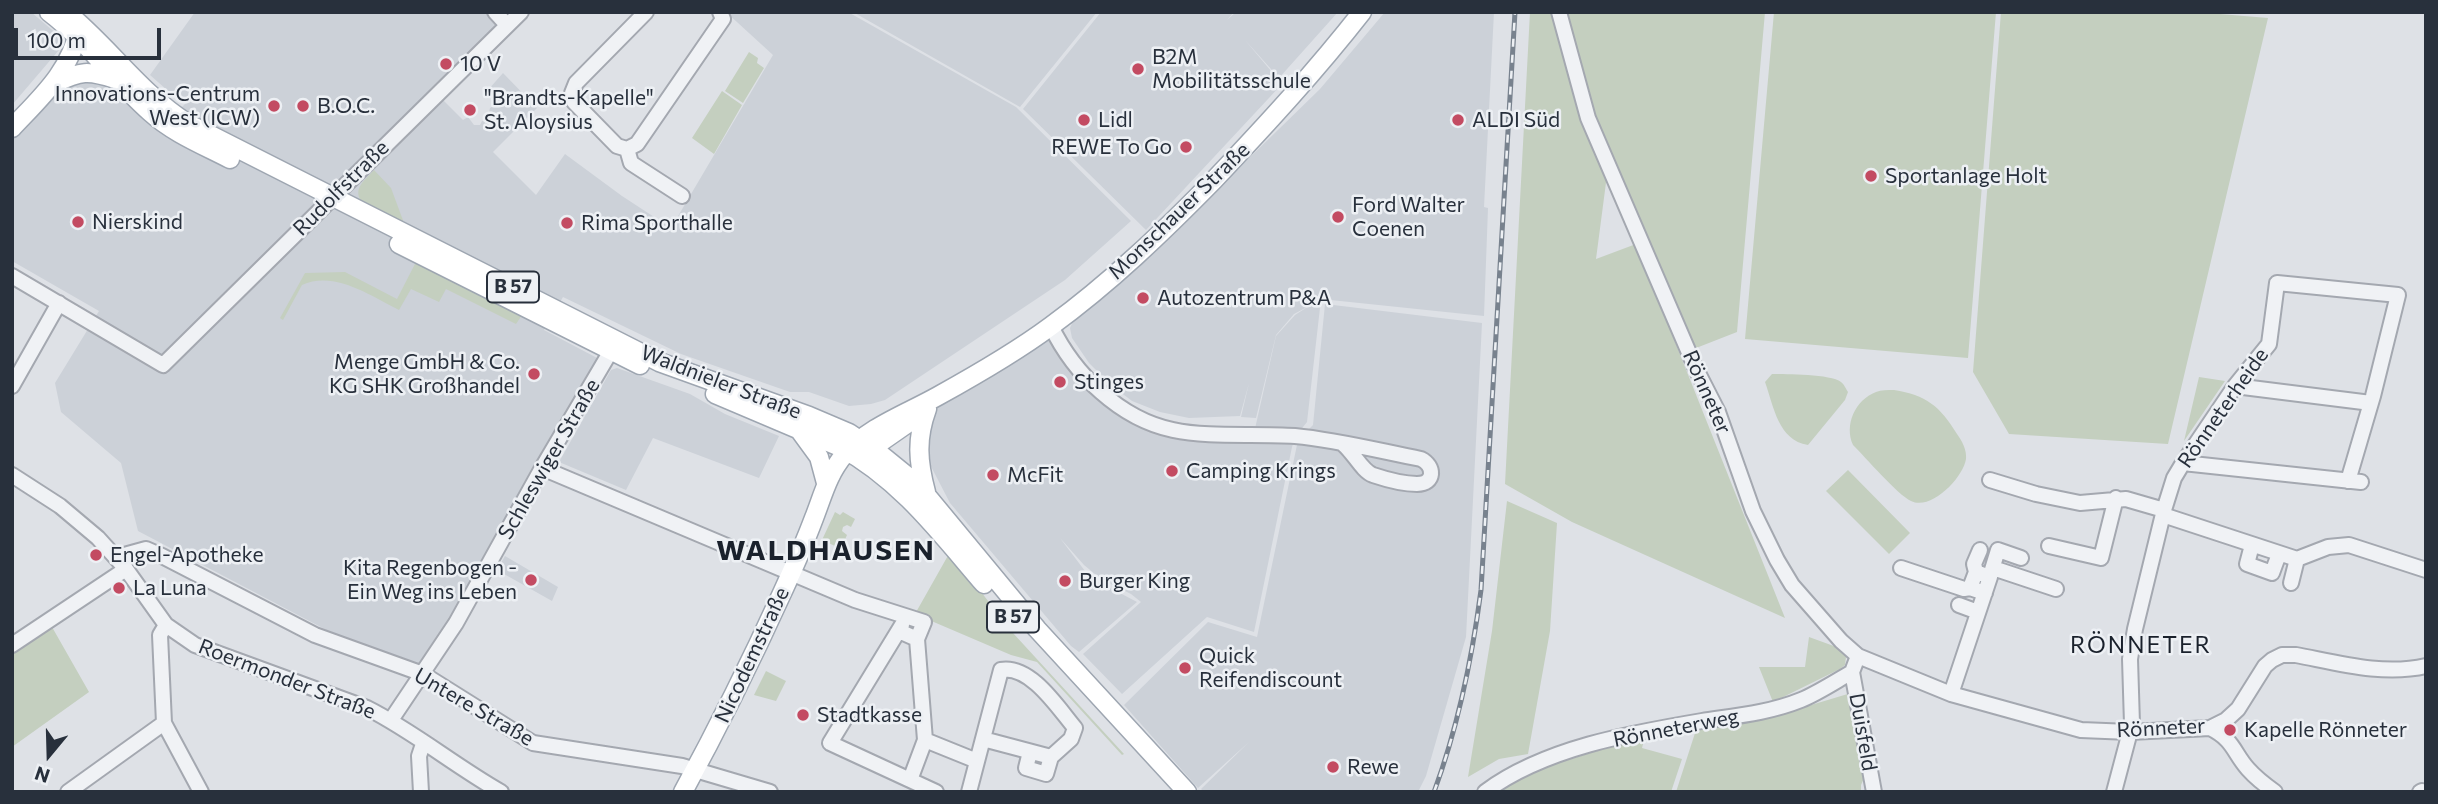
<!DOCTYPE html>
<html>
<head>
<meta charset="utf-8">
<style>
  body { margin:0 }
  #map { position:relative; width:2438px; height:804px; overflow:hidden; background:#dee1e6; font-family:Commissioner,sans-serif }
  canvas { display:block }
  .frame { position:absolute; inset:0; border:14px solid #28303c; pointer-events:none }
  .north { position:absolute; left:14px; top:720px; width:70px; height:70px; -webkit-text-stroke:5px #edf0f4; paint-order:stroke; rotate:199deg; font-size:19px; font-weight:700; line-height:28px; text-align:center; color:#28303c }
  .north::after { content:''; display:block; margin:auto; width:24px; height:32px; background:#28303c; clip-path:polygon(50% 0,100% 100%,50% 72%,0 100%) }
  .scale { position:absolute; left:14px; top:28px; width:147px; height:32px; box-sizing:border-box; border:4px solid #28303c; border-top:0; padding-left:9px; font-size:21px; line-height:24px; white-space:nowrap; color:#28303c; -webkit-text-stroke:5px #edf0f4; paint-order:stroke }
</style>
</head>
<body>
<div id="map">
<canvas width="2438" height="804"></canvas>
<div class="frame"></div>
<div class="north">N</div>
<div class="scale">100 m</div>
</div>
<script>
const c = document.querySelector('canvas').getContext('2d');
c.lineJoin = 'round';
function paint(path, color) {
  c.fillStyle = color;
  c.fill(path, 'evenodd');
}
function strokePath(path, color, width, dash) {
  c.strokeStyle = color;
  c.lineWidth = width;
  c.lineCap = dash ? 'butt' : 'round';
  c.setLineDash(dash || []);
  c.stroke(path);
}
function write(font, color, halo, rows, align = 'center') {
  c.font = font + ' Commissioner,sans-serif';
  c.lineWidth = 5;
  c.setLineDash([]);
  c.textBaseline = 'middle';
  c.strokeStyle = halo;
  c.fillStyle = color;
  for (const [text, x, y, turn = 0] of rows) {
    c.save();
    c.translate(x, y);
    c.rotate((+turn || 0) * Math.PI / 180);
    c.textAlign = isNaN(turn) ? turn : align;
    if (halo) c.strokeText(text, 0, 0);
    c.fillText(text, 0, 0);
    c.restore();
  }
}
const built = new Path2D(`
  M12 12H31L58 35 59 50 12 105Z
  M195 12H493L502 21 433 90 463 120 468 117 474 125H480L482 121 487 122 490 108 495 105 491 101 495 97 488 90 503 73 537 108 493 152 536 195 565 154 622 196 671 228 773 55 726 12H848L1016 107 1131 221 1065 280 885 400 871 404 849 406 809 392H790L681 354 563 297 544 330 599 359 425 667 336 635 138 531 121 463 61 412 55 383 99 311 12 261V137L67 72 111 73 163 126 187 102 167 90 150 75Z
  M853 12H1097L1020 107Z
  M1101 12H1234L1227 20 1236 12H1338L1279 78 1245 40 1282 84 1146 230 1023 109Z
  M1385 12H1494L1484 207 1488 208 1484 316 1321 299 1307 422 1295 437 1292 447 1254 632 1207 617 1122 694 1083 654 1141 602 1131 594 1101 579 1084 565 1060 538 1085 571 1101 583 1137 602 1079 652 1071 646 950 503 923 451 925 415 1048 337 1086 384 1149 425 1254 433 1276 336 1295 315 1309 306 1294 314 1276 335 1256 418 1241 417 1249 383 1240 416 1189 418 1160 412 1132 401 1111 385 1089 363 1072 338 1070 328 1074 319 1160 245 1320 89Z
  M1325 304 1482 323 1466 637 1426 776 1418 792H1204L1201 789 1249 742 1198 788 1124 705 1208 622 1257 637 1298 440 1313 425Z
  M617 368 690 394 725 414 779 436 759 478 653 438 626 490 559 462 611 370Z
  M505 556 558 587 552 601 497 570Z`);
const green = new Path2D(`
  M1530 12H1554L1607 175 1596 259 1636 244 1785 618 1572 522 1505 484Z
  M1563 12H1765L1737 332 1691 350 1587 99Z
  M1774 12H1996L1968 358 1745 339Z
  M2001 12H2196L2268 18 2168 444 2009 434 1973 372Z
  M749 52 758 58 757 63 764 68 743 103 725 91Z
  M722 91 742 105 714 154 692 138Z
  M374 170 391 188 404 223 361 201C353 188 365 180 374 170Z
  M416 262 522 315 516 324 446 289 439 302 411 289 399 310C371 296 334 270 302 285L283 320 280 318 305 273 345 272 397 299Z
  M1772 374C1786 374 1831 374 1841 382 1844 384 1846 389 1848 392L1845 400 1808 445C1778 440 1774 407 1765 382Z
  M2199 377 2225 381 2184 441Z
  M1894 390C1926 395 1940 406 1957 434 1962 441 1967 450 1966 459 1963 478 1931 511 1911 501 1898 495 1865 457 1853 445 1844 425 1855 400 1876 392 1881 390 1888 390 1894 390Z
  M1848 470 1910 533 1889 554 1826 491Z
  M1507 501 1557 523 1550 631 1528 754 1499 759 1468 777 1492 631Z
  M835 512 840 515 843 512 855 519 851 527 847 525 843 527 842 531 847 535 843 544 835 546 822 540Z
  M950 552 1013 633 1124 754 1122 755 1037 662 1011 655 915 614Z
  M52 627 89 692 12 747V653Z
  M1809 637 1842 649 1846 657 1845 665 1840 669 1773 702 1759 667H1805Z
  M766 671 786 681 776 701 754 695Z
  M1851 693 1865 776 1861 785V792H1676L1696 730 1778 715Z
  M1645 736 1642 748 1682 759 1671 792H1494L1513 777Z`);
const minor = new Path2D(`
  M495 12 507 25
  M646 12 576 83 572 93 574 102 617 146 627 149 637 144 723 19 720 12
  M1559 12 1588 118 1696 369 1718 412 1753 511 1777 560 1792 585 1841 641 1858 656 1951 694 2081 730 2130 732 2210 728 2226 720 2238 709 2265 666 2272 660 2282 655H2296C2338 663 2383 676 2426 666
  M627 149 631 163 682 196
  M12 276 163 365 521 12
  M1051 326C1074 374 1120 419 1173 430 1209 438 1257 433 1295 436 1337 440 1380 451 1421 459 1435 466 1435 484 1417 484 1404 484 1385 479 1373 475 1362 471 1354 453 1343 444
  M12 386 59 303
  M2235 386 2371 403
  M2183 463 2361 482
  M542 468 855 600 924 622 917 639 899 631
  M12 475 60 506 98 538 126 569 166 625 195 645 367 708C413 731 455 766 501 792
  M1990 480 2036 494 2080 503 2126 499 2164 510
  M2163 515 2297 559 2328 547 2349 545 2426 570
  M2252 545 2247 564 2272 573 2279 554
  M2049 546 2101 558 2116 498
  M117 557 146 549 162 556 315 635 423 674 533 743 682 766 770 792
  M1901 568 1964 589 1970 588
  M1993 568 2056 589
  M1976 572 1974 564 1980 550
  M1990 576 1998 550 2021 558
  M2291 583 2297 559
  M1959 605 1978 612
  M166 625 160 635 164 723 201 792
  M902 625 830 743 910 780
  M917 639 925 740
  M12 645 126 569
  M1852 672 1874 792
  M1951 694C1964 655 1977 616 1990 577L1976 572 1970 588 1985 593
  M391 720 456 623 542 468 615 344
  M2210 728C2234 740 2233 752 2248 769 2256 778 2265 785 2275 792
  M1030 752 1026 768 1046 774 1051 757
  M68 792 164 723
  M421 792 419 756 423 744
  M936 792 910 780 925 740 977 761
  M969 792 1001 670C1031 665 1058 708 1075 728L1071 739 1051 757 983 739
  M1485 792C1544 748 1631 733 1702 721 1735 716 1769 713 1801 700 1818 693 1836 681 1852 672L1858 656
  M2114 792 2132 724 2130 659 2135 629 2164 510 2174 478 2183 463 2235 386 2269 344 2277 283 2398 295 2373 396 2348 481
  M2420 792 2422 791`);
const major = new Path2D(`
  M49 12C87 41 115 81 150 112 173 133 203 145 230 159
  M66 12C109 47 140 93 187 123L659 362 809 416 849 433 880 454 912 480 927 496 1037 629 1187 792
  M55 83C81 71 88 70 115 79
  M12 128C43 95 69 73 80 27
  M399 244 640 365
  M715 394 840 447C900 479 941 534 984 584
  M800 431 819 457 826 483
  M865 453 911 421
  M926 492C918 462 916 439 927 409
  M683 792C719 726 752 659 783 591 794 567 805 542 814 518 823 495 828 474 844 455 868 427 906 414 938 396 976 375 1016 352 1051 326 1110 283 1163 232 1214 180 1266 125 1315 72 1362 12`);
const rail = new Path2D(`
  M1434 792C1458 727 1472 659 1481 590L1515 12`);
const markers = [
  [446,64,7,"#c34b62"],
  [1138,69,7,"#c34b62"],
  [274,106,7,"#c34b62"],
  [303,106,7,"#c34b62"],
  [470,110,7,"#c34b62"],
  [1084,120,7,"#c34b62"],
  [1458,120,7,"#c34b62"],
  [1186,147,7,"#c34b62"],
  [1871,176,7,"#c34b62"],
  [1338,217,7,"#c34b62"],
  [78,222,7,"#c34b62"],
  [567,223,7,"#c34b62"],
  [1143,298,7,"#c34b62"],
  [534,374,7,"#c34b62"],
  [1060,382,7,"#c34b62"],
  [1172,471,7,"#c34b62"],
  [993,475,7,"#c34b62"],
  [96,555,7,"#c34b62"],
  [531,580,7,"#c34b62"],
  [1065,581,7,"#c34b62"],
  [119,588,7,"#c34b62"],
  [1185,668,7,"#c34b62"],
  [803,715,7,"#c34b62"],
  [2230,730,7,"#c34b62"],
  [1333,767,7,"#c34b62"]
];
const shields = [
  [513,287,52],
  [1013,617,52]
];
const shieldNames = [
  ["B 57",513,287],
  ["B 57",1013,617]
];
const poiNames = [
  ["B2M",1152,57],
  ["Mobilitätsschule",1152,81],
  ["10 V",460,64],
  ["Innovations-Centrum",260,94,"right"],
  ["West (ICW)",260,118,"right"],
  ["\"Brandts-Kapelle\"",484,98],
  ["St. Aloysius",484,122],
  ["B.O.C.",317,106],
  ["Lidl",1098,120],
  ["ALDI Süd",1472,120],
  ["REWE To Go",1172,147,"right"],
  ["Sportanlage Holt",1885,176],
  ["Ford Walter",1352,205],
  ["Coenen",1352,229],
  ["Nierskind",92,222],
  ["Rima Sporthalle",581,223],
  ["Autozentrum P&A",1157,298],
  ["Menge GmbH & Co.",520,362,"right"],
  ["KG SHK Großhandel",520,386,"right"],
  ["Stinges",1074,382],
  ["Camping Krings",1186,471],
  ["McFit",1007,475],
  ["Engel-Apotheke",110,555],
  ["Kita Regenbogen -",517,568,"right"],
  ["Ein Weg ins Leben",517,592,"right"],
  ["Burger King",1079,581],
  ["La Luna",133,588],
  ["Quick",1199,656],
  ["Reifendiscount",1199,680],
  ["Stadtkasse",817,715],
  ["Kapelle Rönneter",2244,730],
  ["Rewe",1347,767]
];
const streetNames = [
  ["Rudolfstraße",341,188,-45],
  ["Monschauer Straße",1179,211,-44],
  ["Waldnieler Straße",721,382,21],
  ["Rönneter",1707,392,66],
  ["Rönneterheide",2223,408,-55],
  ["Schleswiger Straße",549,459,-60],
  ["Nicodemstraße",752,655,-65],
  ["Roermonder Straße",287,679,21],
  ["Untere Straße",474,707,30],
  ["Rönneterweg",1676,728,-11],
  ["Rönneter",2161,728,-3],
  ["Duisfeld",1863,732,80]
];
const neighbourhoodNames = [
  ["RÖNNETER",2141,645]
];
const districtNames = [
  ["WALDHAUSEN",826,551]
];
paint(built, '#ccd1d8');
paint(green, '#c4cfbf');
strokePath(minor, '#a4a8b0', 18);
strokePath(major, '#9ea6b1', 21);
strokePath(minor, '#f0f2f5', 14);
strokePath(major, '#fff', 18);
strokePath(rail, '#78828e', 5);
strokePath(rail, '#edf0f4', 2.5, [8]);
for (const [x, y, r, color] of markers) {
  const dot = new Path2D();
  dot.arc(x, y, r, 0, 2 * Math.PI);
  c.fillStyle = color;
  c.fill(dot);
  strokePath(dot, '#edf0f4', 2.5);
}
for (const [x, y, w] of shields) {
  const box = new Path2D();
  box.roundRect(x - w / 2, y - 15.5, w, 31, 5);
  c.fillStyle = '#edf0f4';
  c.fill(box);
  strokePath(box, '#28303c', 2);
}
write('bold 19px', '#28303c', null, shieldNames);
write('21px', '#28303c', '#edf0f4', poiNames, 'left');
write('21px', '#28303c', '#edf0f4', streetNames);
c.letterSpacing = '2px';
write('23px', '#1a212c', '#edf0f4', neighbourhoodNames);
c.letterSpacing = '0px';
c.letterSpacing = '2px';
write('bold 28px', '#1a212c', '#edf0f4', districtNames);
c.letterSpacing = '0px';
</script>
</body>
</html>
